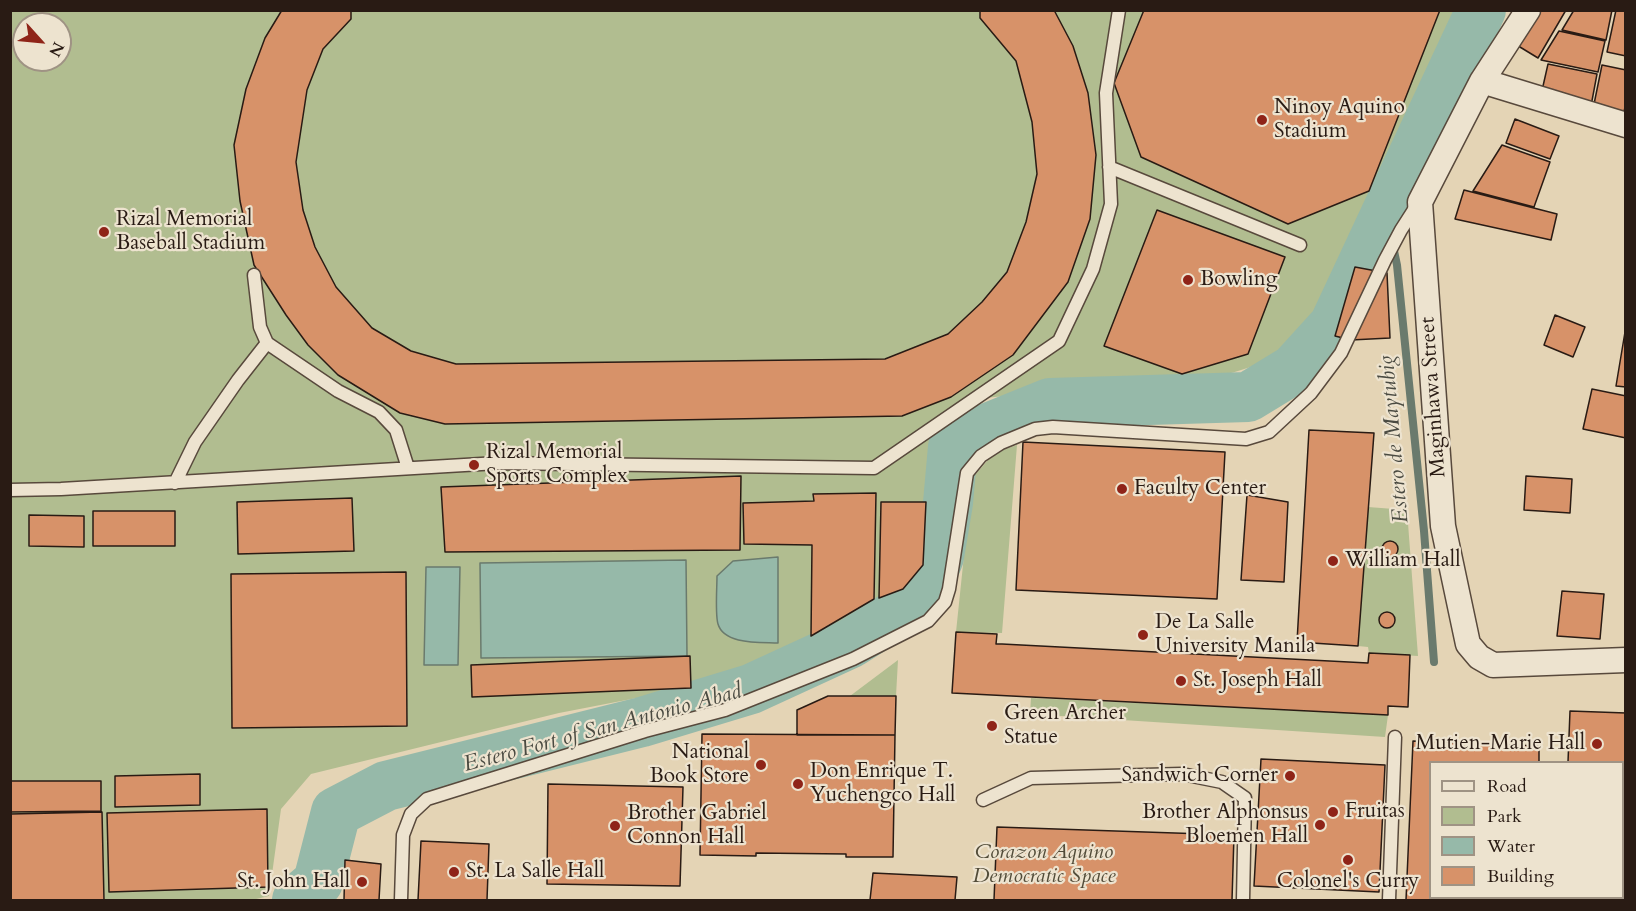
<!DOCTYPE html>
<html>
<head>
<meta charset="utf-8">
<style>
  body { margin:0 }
  #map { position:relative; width:1636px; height:911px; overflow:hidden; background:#e4d4b5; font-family:Cardo,serif }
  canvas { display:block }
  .frame { position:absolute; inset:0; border:12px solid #291b14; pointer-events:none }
  .legend { position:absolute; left:1429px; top:761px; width:195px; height:138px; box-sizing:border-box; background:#ede3cf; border:2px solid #9f9384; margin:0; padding:8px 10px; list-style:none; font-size:18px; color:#291b14 }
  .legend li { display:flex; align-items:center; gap:12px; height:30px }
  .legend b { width:30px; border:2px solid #9f9384 }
  .north { position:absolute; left:12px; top:12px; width:60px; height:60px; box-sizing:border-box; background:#ede3cf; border:2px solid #9f9384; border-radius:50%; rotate:117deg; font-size:16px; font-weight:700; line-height:24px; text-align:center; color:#291b14 }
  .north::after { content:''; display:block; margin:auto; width:21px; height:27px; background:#8f2418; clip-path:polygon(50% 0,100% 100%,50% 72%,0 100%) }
</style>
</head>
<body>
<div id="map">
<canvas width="1636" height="911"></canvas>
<div class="frame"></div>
<ul class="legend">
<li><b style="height:8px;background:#ede3cf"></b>Road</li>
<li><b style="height:16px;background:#b1bd90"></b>Park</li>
<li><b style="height:16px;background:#96b9a9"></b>Water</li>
<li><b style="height:16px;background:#d79269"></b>Building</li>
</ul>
<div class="north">N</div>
</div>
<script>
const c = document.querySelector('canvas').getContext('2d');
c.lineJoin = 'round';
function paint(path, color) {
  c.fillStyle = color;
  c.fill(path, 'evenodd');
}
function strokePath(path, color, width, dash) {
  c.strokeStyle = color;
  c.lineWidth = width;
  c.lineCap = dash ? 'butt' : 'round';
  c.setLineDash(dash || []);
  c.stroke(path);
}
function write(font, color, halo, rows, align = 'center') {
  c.font = font + ' Cardo,serif';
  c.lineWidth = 4.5;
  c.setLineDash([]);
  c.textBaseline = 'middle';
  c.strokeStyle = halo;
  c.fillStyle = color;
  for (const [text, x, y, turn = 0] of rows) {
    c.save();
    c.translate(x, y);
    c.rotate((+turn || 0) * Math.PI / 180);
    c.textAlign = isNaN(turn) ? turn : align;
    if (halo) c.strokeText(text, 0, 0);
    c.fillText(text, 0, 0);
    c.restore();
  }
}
const green = new Path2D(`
  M10 11H1460L1321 308 1276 359 1222 376 984 398 951 420 939 445 937 485 925 582 735 679 559 713 311 774 281 809 269 896 252 900H11ZM24 24H60V60H24Z
  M1017 445 1002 633 956 632 970 498 975 475 988 460 1003 450Z
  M1368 507 1407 510 1418 656 1369 653 1368 647 1358 646Z
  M898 660 896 696H850Z
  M1031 698 1388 715 1385 737 1030 714Z`);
const water = new Path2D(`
  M778 557V643C761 642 724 645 718 624 715 614 717 588 717 576L733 561Z
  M686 560 687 656 481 658 480 563Z
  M426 567H460L458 665H424Z`);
const stream = new Path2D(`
  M1386 213 1397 265 1424 531 1434 662`);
const river = new Path2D(`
  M297 900 318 882 336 812 386 786 642 722 751 689 851 643 911 605 925 592 939 557 948 503 953 447 983 430 1050 403 1248 397 1294 369 1334 325 1481 10`);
const building = new Path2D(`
  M282 10H351V19L323 49 307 90 296 162 303 210 315 247 336 287 372 328 411 351 456 364 885 359 948 334 982 302 1007 272 1026 222 1037 174 1032 122 1016 61 980 18V10H1054L1073 46 1088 93 1096 155 1090 219 1068 282 1013 355 951 397 902 416 445 424 400 413 338 375 308 345 286 315 254 265 240 201 234 145 246 89 265 38Z
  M1144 10H1440L1369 191 1288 224 1141 157 1114 83Z
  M1535 10H1566L1538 58 1515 44Z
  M1574 10H1612L1606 40 1562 30Z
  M1616 10H1626V56L1607 52Z
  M1559 31 1605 41 1598 72 1541 60Z
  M1548 64 1597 74 1591 106 1541 95Z
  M1602 65 1626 70V103L1623 116 1593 109Z
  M1515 119 1559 136 1550 159 1506 143Z
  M1502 145 1550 162 1534 207 1473 191Z
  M1464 190 1557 214 1551 240 1455 219Z
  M1157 210 1285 257 1248 354 1182 374 1104 346Z
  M1355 267 1387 273 1390 338 1351 340 1335 336Z
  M1555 315 1585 327 1573 357 1544 345Z
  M1625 332H1626V387L1616 386Z
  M1592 389 1626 396V438L1583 429Z
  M1309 430 1374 433 1358 646 1297 642Z
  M1023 442 1225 452 1217 599 1016 590Z
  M741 476 740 550 445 552 441 487Z
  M1526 476 1572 479 1570 513 1524 510Z
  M876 493 874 599 811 636 812 545 744 544 743 503 814 501 813 494Z
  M1247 495 1288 502 1284 582 1241 580Z
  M352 498 354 551 238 554 237 502Z
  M881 502H926L923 565 903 589 879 598Z
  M93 511H175V546H93Z
  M29 515 84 516V547L29 546Z
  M1382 549a8 8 0 1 1 16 0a8 8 0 1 1-16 0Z
  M406 572 407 726 232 728 231 574Z
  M1562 591 1604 594 1600 639 1557 636Z
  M1379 620a8 8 0 1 1 16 0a8 8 0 1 1-16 0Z
  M956 632 997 634 996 644H1002L1368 663 1369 653 1410 655 1408 707 1388 706V715L952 693Z
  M690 656 691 688 472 697 471 665Z
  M828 696H896L895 735H797V710Z
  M1570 711 1626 713V801L1622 800V762H1568Z
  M702 734 895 735 893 857H846V854L756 853V856L700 855Z
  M1413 741 1539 746V762H1430V898H1462V900H1406Z
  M1261 759 1385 765 1379 892 1254 886Z
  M200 774V805L115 807V776Z
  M10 781H101V811L10 812Z
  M548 784 683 787 680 886 547 884Z
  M1622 808H1626V886H1622Z
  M267 809 268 887 109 892 107 813Z
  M102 812 104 900H10V814Z
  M997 827 1234 835 1232 900H994Z
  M421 841 489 844 487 900H418Z
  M345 860 381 864 379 900H344Z
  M873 873 957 877 955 900H870Z
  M1478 898H1533V900H1478Z`);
const lane = new Path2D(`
  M1109 167 1300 245
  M254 275 260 327 267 343
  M175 483 195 442 238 380 267 343 338 391 379 412 396 430 408 468
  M10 490 61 489 498 463 874 468 1059 341 1093 269 1111 204 1106 93 1119 10
  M983 800 1031 778 1182 774 1222 782 1245 798 1243 900
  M401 900 403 835 411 814 427 799 645 731 725 710 853 659 928 621 945 602 949 589 967 473 981 456 1001 443 1035 429 1053 427 1246 439 1269 432 1311 393 1341 353 1385 260 1401 230 1417 205
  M1389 900 1395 737`);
const street = new Path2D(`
  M1528 10 1482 81 1420 202 1443 526 1468 644 1479 657 1493 665 1626 660
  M1482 81 1626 125`);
const markers = [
  [1262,120,6,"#8f2418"],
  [104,232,6,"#8f2418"],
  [1188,280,6,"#8f2418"],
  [474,465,6,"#8f2418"],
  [1122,489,6,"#8f2418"],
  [1333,561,6,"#8f2418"],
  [1143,635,6,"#8f2418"],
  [1181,681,6,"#8f2418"],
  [992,726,6,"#8f2418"],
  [1597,744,6,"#8f2418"],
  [761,765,6,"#8f2418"],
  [1290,776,6,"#8f2418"],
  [798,784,6,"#8f2418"],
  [1333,812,6,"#8f2418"],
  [1320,825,6,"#8f2418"],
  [615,826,6,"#8f2418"],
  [1348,860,6,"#8f2418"],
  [454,872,6,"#8f2418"],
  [362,882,6,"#8f2418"]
];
const poiNames = [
  ["Ninoy Aquino",1274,108],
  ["Stadium",1274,132],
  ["Rizal Memorial",116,220],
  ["Baseball Stadium",116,244],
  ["Bowling",1200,280],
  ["Rizal Memorial",486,453],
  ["Sports Complex",486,477],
  ["Faculty Center",1134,489],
  ["William Hall",1345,561],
  ["De La Salle",1155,623],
  ["University Manila",1155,647],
  ["St. Joseph Hall",1193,681],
  ["Green Archer",1004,714],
  ["Statue",1004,738],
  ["Mutien-Marie Hall",1585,744,"right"],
  ["National",749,753,"right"],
  ["Book Store",749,777,"right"],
  ["Don Enrique T.",810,772],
  ["Yuchengco Hall",810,796],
  ["Sandwich Corner",1278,776,"right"],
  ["Fruitas",1345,812],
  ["Brother Alphonsus",1308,813,"right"],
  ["Bloemen Hall",1308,837,"right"],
  ["Brother Gabriel",627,814],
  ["Connon Hall",627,838],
  ["St. La Salle Hall",466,872],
  ["St. John Hall",350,882,"right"],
  ["Colonel's Curry",1348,882,"center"]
];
const streetNames = [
  ["Maginhawa Street",1434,397,-94]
];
const parkNames = [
  ["Corazon Aquino",1044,853],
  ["Democratic Space",1044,877]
];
const waterNames = [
  ["Estero de Maytubig",1395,439,-95],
  ["Estero Fort of San Antonio Abad",603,729,-15]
];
paint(green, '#b1bd90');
paint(water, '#96b9a9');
strokePath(water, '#6a7a6d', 1.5);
strokePath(stream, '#6a7a6d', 8);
strokePath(river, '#96b9a9', 50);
paint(building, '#d79269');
strokePath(building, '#291b14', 1.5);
strokePath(lane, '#58493c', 15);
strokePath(street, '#58493c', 27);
strokePath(lane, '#ede3cf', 12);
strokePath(street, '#ede3cf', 24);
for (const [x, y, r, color] of markers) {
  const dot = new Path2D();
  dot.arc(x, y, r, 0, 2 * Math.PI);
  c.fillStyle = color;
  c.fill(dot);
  strokePath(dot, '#ede3cf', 2);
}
write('21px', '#291b14', '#ede3cf', poiNames, 'left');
write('21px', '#291b14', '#ede3cf', streetNames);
write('italic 21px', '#524c39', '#ede3cf', parkNames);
write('italic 22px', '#4a4a41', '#ede3cf', waterNames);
</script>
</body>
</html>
